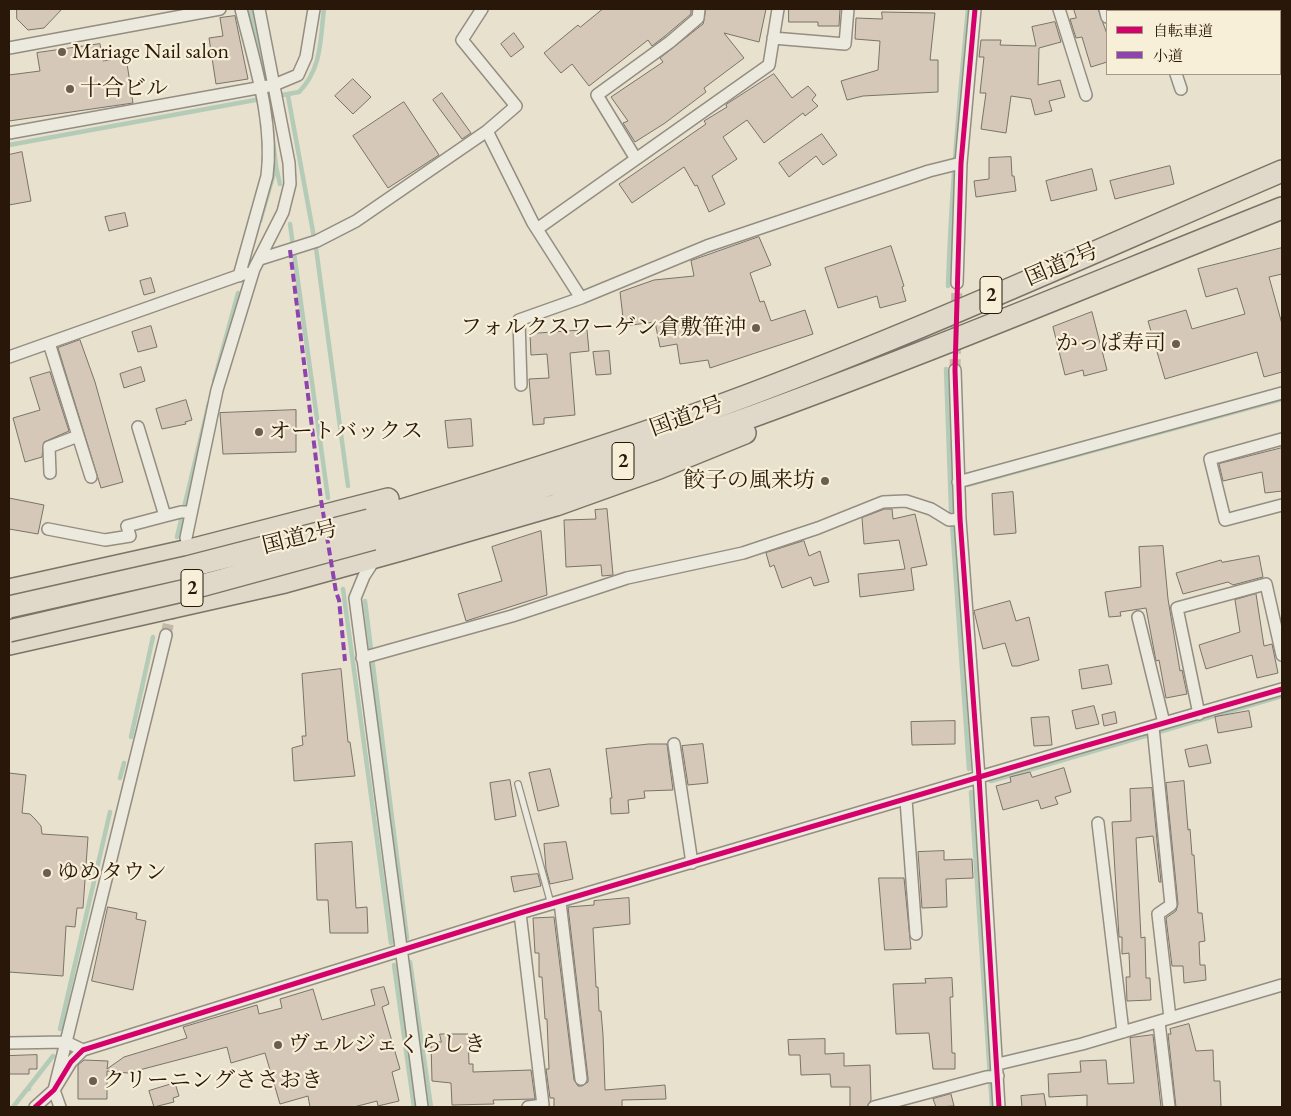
<!DOCTYPE html>
<html>
<head>
<meta charset="utf-8">
<style>
  body { margin:0 }
  #map { position:relative; width:1291px; height:1116px; overflow:hidden; background:#e8e1ce; font-family:"EB Garamond","Noto Serif JP",serif }
  canvas { display:block }
  .frame { position:absolute; inset:0; border:10px solid #29180a; pointer-events:none }
  .legend { position:absolute; left:1106px; top:10px; width:175px; height:65px; box-sizing:border-box; background:#f7efd8; border:1px solid #a59986; margin:0; padding:6px 9px; list-style:none; font-size:15px; color:#29180a }
  .legend li { display:flex; align-items:center; gap:10px; height:25px }
  .legend b { width:25px; border:1px solid #a59986 }
</style>
</head>
<body>
<div id="map">
<canvas width="1291" height="1116"></canvas>
<div class="frame"></div>
<ul class="legend">
<li><b style="height:6px;background:#d6006c"></b>自転車道</li>
<li><b style="height:6px;background:#8e44ad"></b>小道</li>
</ul>
</div>
<script>
const c = document.querySelector('canvas').getContext('2d');
c.lineJoin = 'round';
function strokePath(path, color, width, dash) {
  c.strokeStyle = color;
  c.lineWidth = width;
  c.lineCap = dash ? 'butt' : 'round';
  c.setLineDash(dash || []);
  c.stroke(path);
}
function paint(path, color) {
  c.fillStyle = color;
  c.fill(path, 'evenodd');
}
function write(font, color, halo, rows, align = 'center') {
  c.font = font + ' "EB Garamond","Noto Serif JP",serif';
  c.lineWidth = 4.5;
  c.setLineDash([]);
  c.textBaseline = 'middle';
  c.strokeStyle = halo;
  c.fillStyle = color;
  for (const [text, x, y, turn = 0] of rows) {
    c.save();
    c.translate(x, y);
    c.rotate((+turn || 0) * Math.PI / 180);
    c.textAlign = isNaN(turn) ? turn : align;
    if (halo) c.strokeText(text, 0, 0);
    c.fillText(text, 0, 0);
    c.restore();
  }
}
const stream = new Path2D(`
  M250 9 262 69
  M1280 52 1281 56
  M288 96 316 248 348 486
  M9 145 299 92C322 68 320 41 324 9
  M276 167 280 184
  M260 221 276 166 273 141
  M290 224 328 498
  M948 286C951 193 959 101 968 9
  M946 369 951 509 969 769
  M214 381 238 293
  M967 485 1282 399
  M177 537 209 403
  M343 589 391 943
  M365 601 407 938
  M131 737 153 637
  M120 778 124 763
  M991 781 1282 696
  M971 792 992 1107
  M410 962 431 1107
  M394 965 414 1107
  M60 1029 110 812
  M29 1089 28 1088 53 1056
  M13 1107 28 1088`);
const building = new Path2D(`
  M17 9H62L44 28 28 30 17 19Z
  M603 9H691V14L665 36 652 46 648 40 589 86 572 64 561 73 544 53 578 25 580 27Z
  M706 9H766L759 42 724 33 744 58 704 88 706 92 665 123 635 142 623 123 628 121 611 97 663 62 660 58 703 24Z
  M789 9H840L839 26H818V22H789Z
  M1074 9H1098L1107 34V62L1091 67 1082 37 1076 38 1070 19 1076 18Z
  M882 12 935 13 930 60H938V92L863 96 847 100 841 81 878 70 880 41 855 39 856 18 882 19Z
  M235 16 248 79 216 84 209 38 223 36 220 18Z
  M1055 22 1061 42 1039 48 1038 85 1060 80 1065 97 1049 101 1052 111 1035 115 1031 99 1011 96 1006 133 981 129 986 93H980L984 57H979L981 40H1001L1000 45 1036 46 1032 27Z
  M514 33 524 47 511 57 501 44Z
  M100 44 103 61 126 57 133 103 9 121V75L40 71 37 53Z
  M774 74 792 98 808 86 816 95 812 100 818 106 805 116 803 113 764 143 747 120 723 137 737 159 712 176 725 204 709 212 697 185 695 186 684 167 632 203 619 184 706 124 704 121 727 107 726 105Z
  M353 79 371 97 353 114 335 96Z
  M442 93 471 133 462 139 433 100Z
  M404 102 439 155 388 188 353 136Z
  M822 134 837 155 823 165 816 156 789 177 779 163Z
  M22 152 31 201 9 205V155Z
  M1011 157 1012 176H1014L1016 191 976 197 974 181 989 179V158Z
  M1170 166 1174 184 1115 199 1110 181Z
  M1092 169 1097 190 1051 201 1046 181Z
  M125 213 128 226 109 231 105 217Z
  M759 237 771 265 750 273 760 302 764 301 771 321 805 310 813 334 710 368 708 360 680 364 677 344 660 347 655 322 624 326 620 292 654 280 694 276 691 261Z
  M891 246 904 286 902 287 906 301 880 308 877 296 838 308 825 268Z
  M1282 248V274L1269 277 1282 324V372L1264 377 1257 352 1165 379 1148 321 1186 310 1192 329 1245 314 1237 288 1206 297 1198 269Z
  M151 278 155 292 144 295 140 281Z
  M1092 312 1107 370 1084 376 1083 370 1065 375 1053 327Z
  M151 326 157 347 138 352 132 332Z
  M587 330 589 351 570 353 575 415 544 418V424L533 425 529 379 549 378 547 354 531 355 530 334Z
  M80 340 95 382 123 482 101 488 58 348Z
  M609 351 611 374 596 375 593 352Z
  M141 367 145 381 124 388 120 374Z
  M50 372 69 431 44 442 42 457 25 462 13 418 40 410 30 378Z
  M186 400 192 420 185 422 186 424 162 429 156 409Z
  M296 410V452L223 454 220 413Z
  M471 419 473 446 448 448 445 421Z
  M1282 448V491L1265 493 1262 472 1223 481 1219 464Z
  M1013 492 1016 533 994 535 992 494Z
  M9 498 44 505 38 534 9 529Z
  M607 509 613 575 602 576 601 565 566 567 564 520 596 519 595 510Z
  M885 509H892L893 519 915 514 927 565 911 568 914 590 860 597 858 574 905 569 899 540 864 544 862 518Z
  M541 531 547 595 466 621 458 594 502 581 492 547Z
  M804 541 809 556 820 551 829 582 814 586 811 577 782 588 774 565 770 567 766 553Z
  M1163 546 1168 599 1180 671 1182 670 1187 694 1166 698 1159 660 1156 661 1146 608 1120 612 1121 616 1109 617 1105 592 1141 587 1139 547Z
  M1259 556 1263 577 1233 585 1228 582 1183 594 1176 573 1221 560 1222 562Z
  M1256 594 1264 646 1272 644 1278 673 1257 678 1252 655 1206 669 1199 645 1240 632 1235 600Z
  M1010 601 1016 621 1029 617 1039 660 1018 666H1012L1005 643 983 649 975 615 974 611Z
  M1108 665 1112 684 1082 689 1079 670Z
  M341 669 348 742H350L355 776 294 781 292 748 303 745 302 736H306L302 674Z
  M1094 706 1099 724 1076 729 1072 711Z
  M1249 711 1252 727 1218 733 1215 717Z
  M1115 712 1117 723 1104 726 1102 715Z
  M1049 717 1052 745 1034 746 1031 718Z
  M955 721V744L912 745 911 722Z
  M649 744H667L673 790 644 791 645 798 628 800 629 813 611 814 610 798H612L606 749Z
  M703 744 708 783 688 785 682 746Z
  M1207 745 1211 763 1189 767 1185 750Z
  M1064 768 1071 792 1055 797 1058 804 1041 809 1038 800 1003 810 996 786 1011 782 1010 777 1030 772 1032 777Z
  M550 769 559 806 538 811 529 773Z
  M9 773 26 775 22 813 30 814 35 819 41 826 42 834 88 837 83 908H77L75 927 66 926 63 976 9 972Z
  M510 780 516 816 495 820 490 783Z
  M1184 781 1188 830 1190 829 1192 855H1194L1198 913H1202L1205 941 1199 942 1200 965H1205L1206 980 1184 983 1183 966H1172L1166 918 1176 911 1178 904 1166 783Z
  M1152 788 1161 882H1159L1153 836 1136 838 1141 938 1145 937 1146 978H1150L1151 1000 1127 1001 1126 977H1130L1129 953 1122 954V937H1119L1112 822 1131 821 1130 789Z
  M352 842 356 908 367 907 368 933H330L328 900H317L315 844Z
  M566 842 573 879 550 884 546 869 544 844Z
  M944 851V860L972 859 973 878 946 879 947 907 922 908 918 852Z
  M538 874 541 886 514 892 511 877Z
  M879 878H904L911 949 885 950Z
  M629 898 630 924 593 928 596 987H598L599 1011H601L603 1035 605 1090 665 1085 666 1099 622 1100V1107H554V1098H550L546 1069H549L547 1019H545L542 977H539V953H535L533 918 554 917 574 1080 578 1086H582L588 1082V1078L568 907 594 905V901Z
  M108 907 137 913 136 919 146 921 133 990 92 981Z
  M952 978 953 997H950L952 1053H955V1069H933L929 1033 896 1034 893 984 926 983 925 979Z
  M384 987 389 1004 382 1007 400 1069 392 1072 399 1101 378 1106 377 1101 354 1107H310L308 1096 280 1104 265 1053 231 1063 227 1047 128 1073 107 1071V1099H78V1065L84 1060 108 1061 107 1069 124 1057 187 1038 183 1027 257 1005 259 1014 282 1008 280 999 313 989 322 1020 375 1005 371 990Z
  M1189 1024 1196 1051 1213 1050 1214 1081H1220L1221 1107H1176L1168 1034H1171L1170 1029Z
  M440 1034H468L469 1064H473V1072L531 1070 535 1099 493 1100 494 1104 452 1105 451 1083 432 1081 431 1042H441Z
  M1153 1035 1161 1107H1087V1095L1049 1097 1048 1074 1081 1072 1080 1061 1106 1060 1108 1084 1134 1083 1130 1038Z
  M825 1039V1054L844 1053V1066L870 1065 871 1100 867 1107H850V1087H831L830 1074 801 1075 800 1055H789L788 1040Z
  M37 1055V1069H29V1074H9V1056Z
  M175 1083 179 1096 173 1098 174 1102 154 1107 149 1091Z
  M951 1094 954 1106 936 1107 933 1099Z
  M1044 1094 1046 1107H1022L1021 1096Z`);
const streetTunnel = new Path2D(`
  M955 370 957 283
  M166 635 172 606`);
const lane = new Path2D(`
  M518 784 551 904`);
const street = new Path2D(`
  M1059 9 1086 95
  M1105 9 1107 17
  M1157 9 1158 11
  M1258 11 1265 9
  M773 38 845 44 848 9
  M9 48 220 9
  M1176 74 1181 89
  M487 131 533 223 581 298
  M9 133 274 85 298 75 306 57 314 9
  M636 159 597 95 670 42 698 18 699 9
  M537 229 769 65 778 9
  M260 259 317 241 356 221 487 131 516 106 462 40 482 9
  M239 276 267 176C274 121 254 62 241 9
  M957 283 961 163 975 9
  M49 343 91 477
  M9 357 246 273
  M955 370 960 519 979 777 999 1107
  M521 385 519 320 581 298 707 246 929 171 961 163
  M138 427 165 516 181 512H191
  M1282 439 1210 459 1225 520 1282 505
  M50 473 49 447 78 436
  M958 482 1282 393
  M48 529 105 540 130 536 127 526 165 516
  M186 538 217 390 254 269 283 212 290 184 289 163 259 9
  M375 559 364 576 355 598 422 1107
  M1138 617 1164 723
  M362 658 512 616 627 578 743 553 818 528 883 502 906 501 931 509 949 520 960 519
  M1199 714 1177 608 1266 584 1282 655
  M1153 727 1171 905 1158 914 1170 1018
  M674 744 692 863
  M906 800 916 934
  M1098 823 1123 1032
  M560 902 581 1079
  M520 913 543 1105 528 1107
  M1159 1022 1169 1107
  M9 1043 66 1042 54 1090 60 1107
  M83 1050 66 1042 166 635
  M998 1064 1082 1044 1282 985
  M35 1107 54 1090 71 1062 83 1050 520 913 1074 749 1282 689
  M874 1107 986 1077 998 1076`);
const highway = new Path2D(`
  M369 520C479 487 589 453 697 414 895 343 1088 254 1282 171
  M373 539C487 505 600 470 712 431 904 363 1093 283 1282 208
  M9 590 194 549 388 499
  M9 644 285 582 401 550 556 505 659 468 745 433`);
const highwayBridge = new Path2D(`
  M9 607 187 567 369 520
  M9 631 182 591 373 539`);
const quiet = new Path2D(`
  M290 250 321 500 336 592 339 600 345 661`);
const cycleway = new Path2D(`
  M975 9 961 163 955 370 960 519 979 777 999 1107
  M35 1107 54 1090 71 1062 83 1050 520 913 1074 749 1282 689`);
const markers = [
  [62,52,5,"#6c5e4f"],
  [70,89,5,"#6c5e4f"],
  [756,328,5,"#6c5e4f"],
  [1176,344,5,"#6c5e4f"],
  [259,432,5,"#6c5e4f"],
  [825,481,5,"#6c5e4f"],
  [47,873,5,"#6c5e4f"],
  [278,1045,5,"#6c5e4f"],
  [93,1081,5,"#6c5e4f"]
];
const shields = [
  [991,295,22],
  [623,461,22],
  [192,588,22]
];
const shieldNames = [
  ["2",991,295],
  ["2",623,461],
  ["2",192,588]
];
const poiNames = [
  ["Mariage Nail salon",72,52],
  ["十合ビル",80,89],
  ["フォルクスワーゲン倉敷笹沖",746,328,"right"],
  ["かっぱ寿司",1166,344,"right"],
  ["オートバックス",269,432],
  ["餃子の風来坊",815,481,"right"],
  ["ゆめタウン",57,873],
  ["ヴェルジェくらしき",288,1045],
  ["クリーニングささおき",103,1081]
];
const streetNames = [
  ["国道2号",1062,265,-23],
  ["国道2号",687,417,-20],
  ["国道2号",300,538,-14]
];
strokePath(stream, '#b4cbb7', 4.5);
paint(building, '#d5c8b9');
strokePath(building, '#797368', 1);
strokePath(streetTunnel, '#c2b9a7', 11, [11, 5.5]);
strokePath(lane, '#948e82', 8);
strokePath(street, '#948e82', 14);
strokePath(highway, '#797368', 24);
strokePath(lane, '#ece9df', 5.5);
strokePath(street, '#ece9df', 11);
strokePath(highway, '#e0d9ca', 21);
strokePath(highwayBridge, '#797368', 24, []);
strokePath(highwayBridge, '#e0d9ca', 21);
strokePath(quiet, '#8e44ad', 4, [8, 4]);
strokePath(cycleway, '#d6006c', 5);
for (const [x, y, r, color] of markers) {
  const dot = new Path2D();
  dot.arc(x, y, r, 0, 2 * Math.PI);
  c.fillStyle = color;
  c.fill(dot);
  strokePath(dot, '#f7efd8', 2);
}
for (const [x, y, w] of shields) {
  const box = new Path2D();
  box.roundRect(x - w / 2, y - 18.5, w, 37, 4);
  c.fillStyle = '#f7efd8';
  c.fill(box);
  strokePath(box, '#29180a', 1);
}
write('bold 21px', '#29180a', null, shieldNames);
write('22px', '#29180a', '#f7efd8', poiNames, 'left');
write('22px', '#29180a', '#f7efd8', streetNames);
</script>
</body>
</html>
